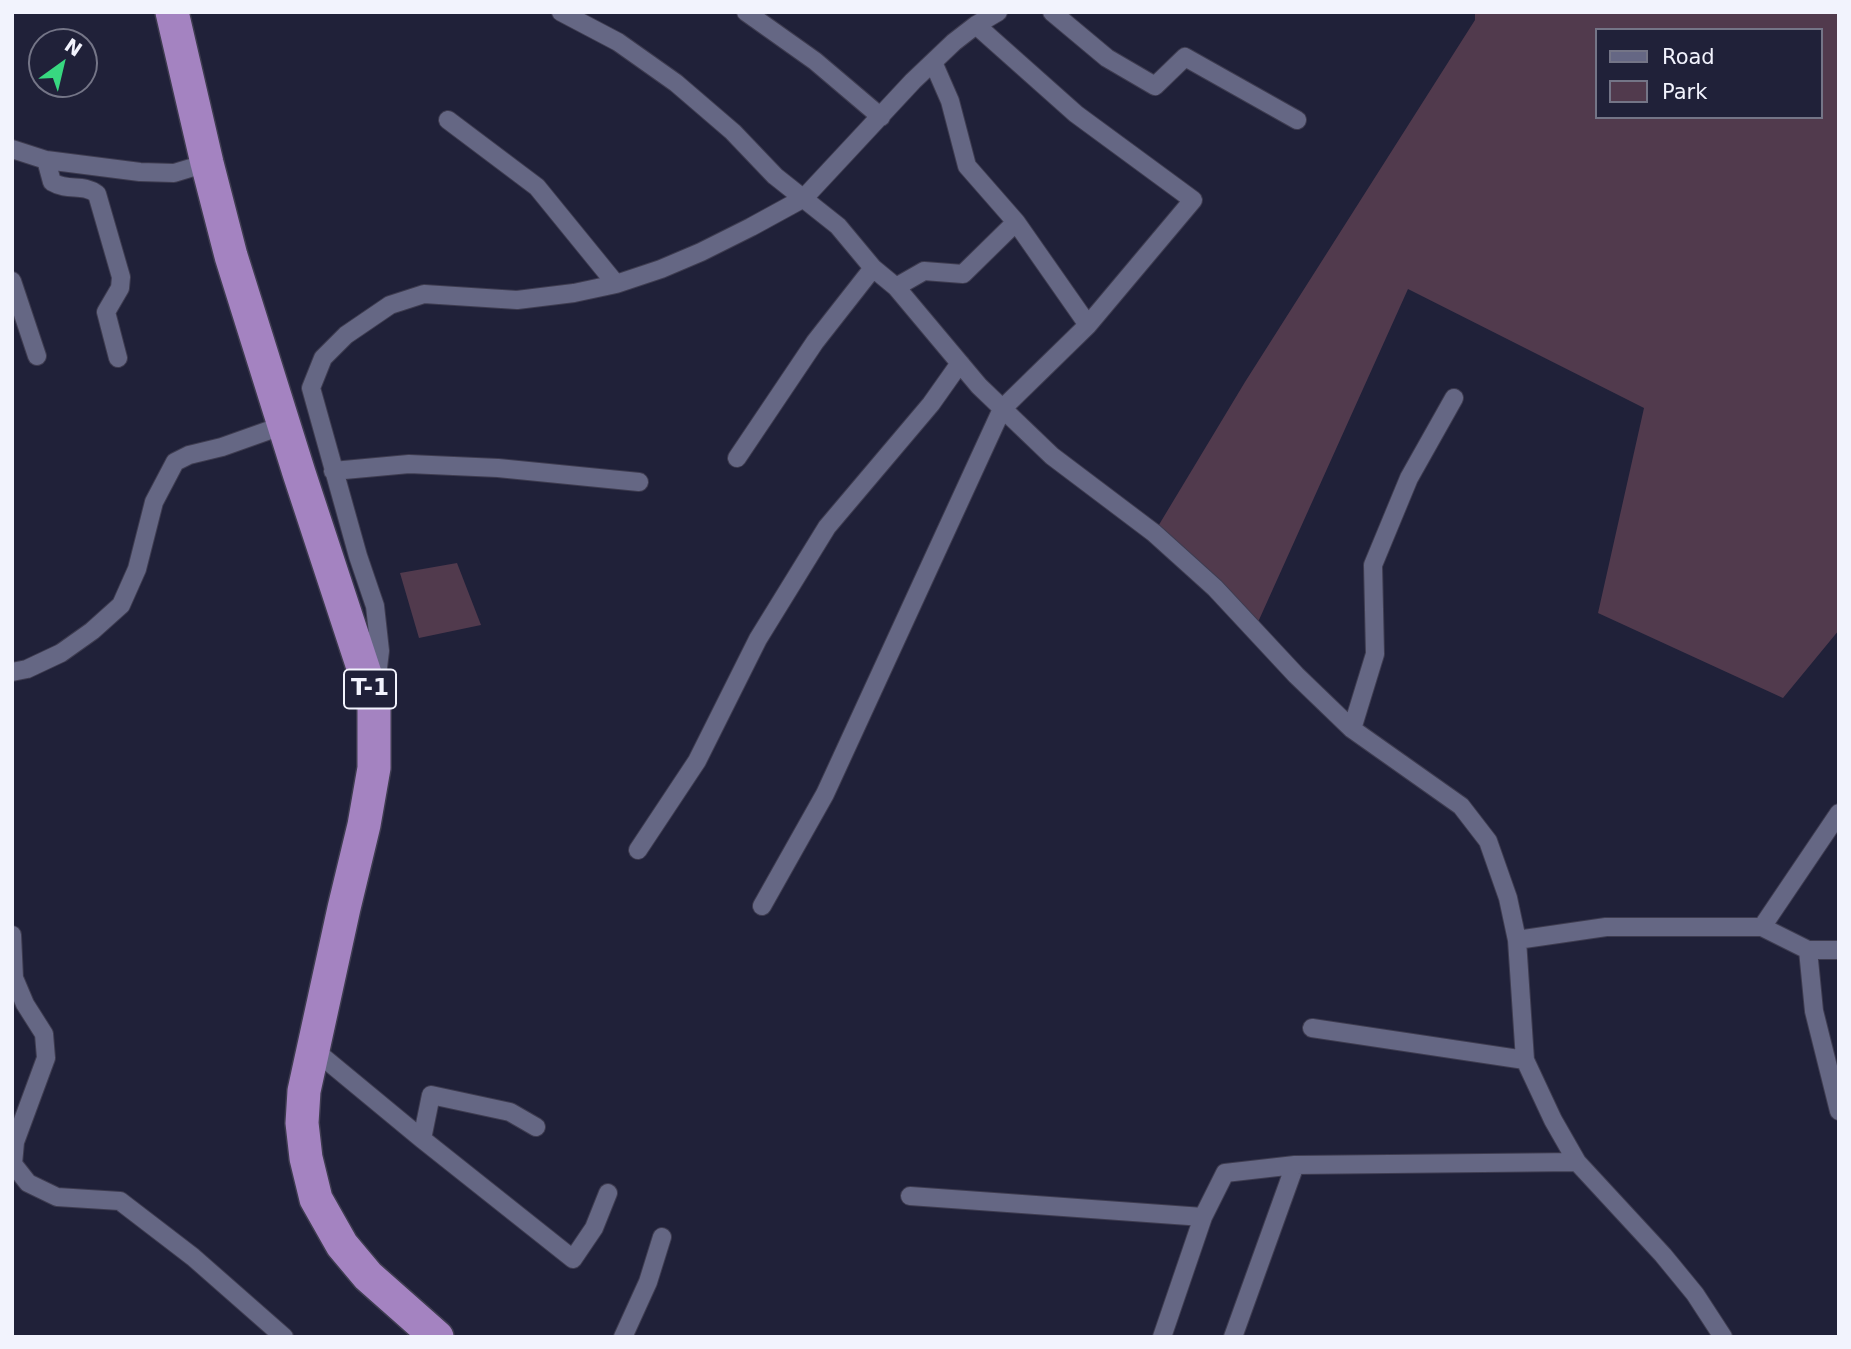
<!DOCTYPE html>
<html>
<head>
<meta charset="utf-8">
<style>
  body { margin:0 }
  #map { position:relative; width:1851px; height:1349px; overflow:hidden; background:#202139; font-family:"DejaVu Sans",sans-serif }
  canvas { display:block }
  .frame { position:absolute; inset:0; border:14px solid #f2f3fd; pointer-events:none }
  .legend { position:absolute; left:1595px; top:28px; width:228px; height:91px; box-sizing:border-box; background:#202139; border:2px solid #747587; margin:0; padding:9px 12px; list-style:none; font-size:21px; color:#f2f3fd }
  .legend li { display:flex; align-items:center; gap:14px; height:35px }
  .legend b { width:35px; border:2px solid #747587 }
  .north { position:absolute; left:28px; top:28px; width:70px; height:70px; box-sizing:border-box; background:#202139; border:2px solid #747587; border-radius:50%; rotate:34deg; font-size:19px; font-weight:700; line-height:28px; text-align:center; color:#f2f3fd }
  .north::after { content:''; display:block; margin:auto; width:24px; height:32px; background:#38d880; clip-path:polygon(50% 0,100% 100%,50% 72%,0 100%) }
</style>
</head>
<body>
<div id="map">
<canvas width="1851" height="1349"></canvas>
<div class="frame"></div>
<ul class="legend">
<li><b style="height:9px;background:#656784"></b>Road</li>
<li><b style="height:19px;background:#513a4d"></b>Park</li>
</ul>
<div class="north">N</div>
</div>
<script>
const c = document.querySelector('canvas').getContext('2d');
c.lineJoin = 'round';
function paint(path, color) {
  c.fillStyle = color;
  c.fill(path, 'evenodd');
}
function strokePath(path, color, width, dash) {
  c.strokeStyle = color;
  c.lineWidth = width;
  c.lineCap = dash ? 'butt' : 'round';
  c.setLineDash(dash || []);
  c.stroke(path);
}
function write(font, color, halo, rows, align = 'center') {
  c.font = font + ' "DejaVu Sans",sans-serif';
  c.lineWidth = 7;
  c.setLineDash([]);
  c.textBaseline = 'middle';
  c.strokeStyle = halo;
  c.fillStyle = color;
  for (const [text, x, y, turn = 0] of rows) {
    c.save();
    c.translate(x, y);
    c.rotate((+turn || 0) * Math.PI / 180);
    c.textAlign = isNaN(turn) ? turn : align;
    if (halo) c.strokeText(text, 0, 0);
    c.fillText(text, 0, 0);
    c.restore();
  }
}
const green = new Path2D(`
  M1475 12H1839V630L1783 698 1598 613 1644 408 1408 289 1254 631 1154 533 1245 382 1475 20ZM1597 30H1821V117H1597Z
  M457 563 481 625 419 638 400 573Z`);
const street = new Path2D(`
  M561 12 618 42 676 83 733 132 775 176 838 226 873 268 896 287 979 386 1052 456 1154 533 1215 588 1296 675 1352 729 1461 806 1488 841 1508 898 1517 940 1525 1060 1553 1120 1577 1162 1663 1255 1695 1294 1723 1337
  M746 12 815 61 881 117
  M1052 12 1107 58 1155 86 1185 57 1297 120
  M976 25 1076 114 1193 200 1088 325
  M448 120 537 187 616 284
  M12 149 46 160 140 172 174 173 207 163
  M46 160 52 182C69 192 82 183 97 194L121 277 120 288 106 312 118 358
  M12 281 37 356
  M896 287 924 271 963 274 1016 222
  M737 458 815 342 873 268
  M333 471 409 464 498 468 639 482
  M12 672 27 669 61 653 92 631 121 605 137 569 154 502 175 462 189 455 222 447 284 425
  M376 684 380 651 375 606 358 556 311 388 323 358 346 335 390 305 424 294 517 300 574 293 616 284 661 269 701 252 751 227 804 198 913 81 954 42 976 25 998 12
  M1352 729 1375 654 1373 565 1409 478 1454 398
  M638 850 697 761 758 639 827 527 931 404 960 363
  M762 906 825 794 1002 409 1088 325 1016 222 967 166 950 101 933 62
  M1762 927 1839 813
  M12 935 14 978 25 1004 44 1034 46 1058 15 1142 13 1164 28 1183 57 1197 120 1201 193 1257 284 1337
  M1517 940 1606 927H1762L1808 950H1839
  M1808 950 1814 1011 1839 1111
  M1312 1028 1525 1060
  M312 1048 422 1139 573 1259 594 1228 608 1193
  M422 1139 431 1095 510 1112 536 1127
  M910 1196 1203 1217
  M623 1337 648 1282 662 1237
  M1162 1337 1203 1217 1225 1173 1295 1165 1577 1162
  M1233 1337 1295 1165`);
const highway = new Path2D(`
  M172 12 207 163 231 256 299 473 374 701V768L364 825 344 908 304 1091 302 1123 306 1158 316 1199 342 1245 368 1276 437 1337`);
const shields = [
  [370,689,52]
];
const shieldNames = [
  ["T-1",370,689]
];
paint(green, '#513a4d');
strokePath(street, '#3e3c50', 20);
strokePath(highway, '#3e3c50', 36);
strokePath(street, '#656784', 18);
strokePath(highway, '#a483c1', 33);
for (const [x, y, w] of shields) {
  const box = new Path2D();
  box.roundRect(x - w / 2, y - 19.5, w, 39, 5);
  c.fillStyle = '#202139';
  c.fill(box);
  strokePath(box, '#f2f3fd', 2);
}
write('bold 23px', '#f2f3fd', null, shieldNames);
</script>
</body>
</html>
